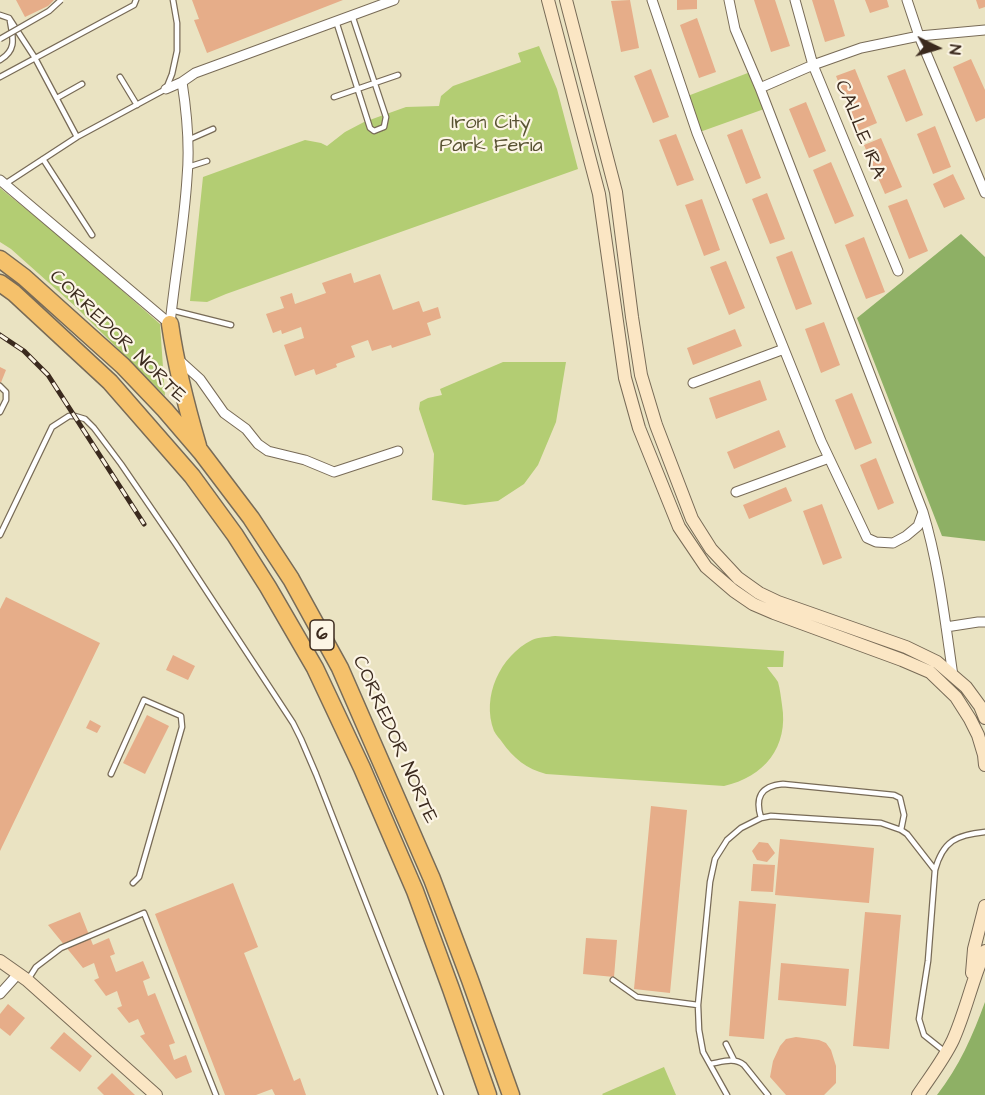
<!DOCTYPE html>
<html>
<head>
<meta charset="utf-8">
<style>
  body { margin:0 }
  #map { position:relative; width:985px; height:1095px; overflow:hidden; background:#eae3c2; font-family:"Architects Daughter",sans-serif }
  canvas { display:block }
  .north { position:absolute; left:907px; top:18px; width:60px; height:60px; -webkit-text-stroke:4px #fcf5e5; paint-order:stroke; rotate:95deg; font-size:16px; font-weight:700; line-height:24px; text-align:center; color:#3b2a1e }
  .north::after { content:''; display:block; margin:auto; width:21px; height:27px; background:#3b2a1e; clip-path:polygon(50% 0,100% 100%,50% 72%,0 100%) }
</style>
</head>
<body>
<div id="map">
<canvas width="985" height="1095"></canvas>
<div class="north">N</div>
</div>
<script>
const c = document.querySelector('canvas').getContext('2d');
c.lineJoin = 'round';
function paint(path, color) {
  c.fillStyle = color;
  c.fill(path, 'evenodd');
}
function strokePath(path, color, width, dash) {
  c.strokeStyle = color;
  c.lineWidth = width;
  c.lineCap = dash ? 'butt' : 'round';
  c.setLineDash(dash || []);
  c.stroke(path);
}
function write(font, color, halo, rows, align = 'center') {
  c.font = font + ' "Architects Daughter",sans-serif';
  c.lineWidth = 4.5;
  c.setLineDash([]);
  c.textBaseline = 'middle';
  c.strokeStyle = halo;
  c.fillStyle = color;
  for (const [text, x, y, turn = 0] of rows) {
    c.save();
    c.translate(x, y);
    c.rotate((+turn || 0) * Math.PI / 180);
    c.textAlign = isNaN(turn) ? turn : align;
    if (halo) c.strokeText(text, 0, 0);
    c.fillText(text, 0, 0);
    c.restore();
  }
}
const green = new Path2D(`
  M539 46 557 89 578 169 226 294 207 302 190 301 203 177 305 140 321 143 327 146 345 132 364 122 406 107 439 106 441 96 453 86 521 62 518 53Z
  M753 71 767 108 697 133 685 97Z
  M0 188 74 248 160 324 165 396 76 307 11 249 0 242Z
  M503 362H566L556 422 538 465 524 484 498 501 465 505 432 500 434 454 419 409 420 402 428 398 442 395 440 389Z
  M555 636 784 651 783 667H767C770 672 775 677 778 682 780 689 781 698 782 705 789 747 764 777 724 786L546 774C527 769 513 758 502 742 500 739 496 735 494 731 481 697 500 656 532 640 538 637 548 637 555 636Z
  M664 1067 676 1095H603L602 1094Z`);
const forest = new Path2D(`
  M961 234 985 257V541L942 536 857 318Z
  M985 1002V1095H937C959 1067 973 1035 985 1002Z`);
const building = new Path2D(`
  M16 0H54L48 6 25 17Z
  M192 0H343L207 53 194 20 199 19Z
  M630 0 639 48 621 52 611 1Z
  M677 0H697V9L677 10Z
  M754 0H775L790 46 771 52Z
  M812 0H834L845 36 825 42Z
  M865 0H887L889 7 870 13Z
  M976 0H985V7L979 9Z
  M697 18 716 72 699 78 680 25Z
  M971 59 985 90V118L976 122 953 67Z
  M651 69 669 117 653 123 634 76Z
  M855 69 877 123 858 131 836 76Z
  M905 69 923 115 906 122 887 76Z
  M806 102 826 151 809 158 789 109Z
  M935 126 951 167 933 174 917 134Z
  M742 129 761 178 746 184 727 135Z
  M676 134 694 180 677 186 659 140Z
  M881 138 902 187 885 194 864 145Z
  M831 162 854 216 835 224 813 170Z
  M953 174 965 199 944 208 933 184Z
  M767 193 785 239 770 244 752 199Z
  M702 199 720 250 704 256 685 205Z
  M907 199 928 251 909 259 888 206Z
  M864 237 885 292 866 299 845 245Z
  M792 251 812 304 796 310 776 257Z
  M726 261 745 308 729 315 710 267Z
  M351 273 354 283 380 274 393 310 419 301 423 312 438 307 441 318 427 323 431 335 392 348 391 345 372 351 368 340 351 346 355 357 336 364 337 367 316 375 314 369 295 376 284 345 304 338 301 327 282 334 281 330 273 333 266 314 284 308 280 297 292 293 295 304 326 293 322 283Z
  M824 322 840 365 821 373 805 329Z
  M735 329 742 346 693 365 687 348Z
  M0 367 6 370 0 385Z
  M760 380 767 400 716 419 709 398Z
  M852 393 872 443 855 450 835 400Z
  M779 430 786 447 734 469 727 452Z
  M876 458 894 503 878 510 860 465Z
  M786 487 792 501 749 519 743 505Z
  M822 504 842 558 823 565 803 511Z
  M6 597 100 643 0 851V609Z
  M173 655 195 666 188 680 166 670Z
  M147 715 169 726 145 774 123 763Z
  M90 720 101 726 97 733 86 728Z
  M651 806 687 810 670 993 634 989Z
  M780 839 874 848 869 903 775 895Z
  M759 842 768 843 775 853 767 862 757 860 752 851Z
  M753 864 775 865 773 892 751 891Z
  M233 883 258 947 244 953 294 1081 300 1078 306 1095H275L272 1089 256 1095H225L155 914Z
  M739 901 776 904 764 1039 729 1036Z
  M80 912 93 945 109 938 115 954 110 956 116 972 143 961 150 978 143 981 148 996 155 993 175 1043 169 1045 174 1060 186 1055 192 1072 176 1079 140 1036 145 1034 138 1019 129 1023 117 1008 122 1006 117 991 106 996 94 980 99 978 94 963 83 968 48 925Z
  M865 912 901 915 889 1049 853 1046Z
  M586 938 617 940 614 977 583 974Z
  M781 963 849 969 846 1006 778 1000Z
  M8 1004 25 1018 10 1036 0 1028V1014Z
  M64 1032 92 1056 80 1072 50 1048Z
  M796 1037 819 1040 826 1043 831 1050 836 1066V1083L824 1095H786L770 1077 773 1061 780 1046 786 1039Z
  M112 1073 135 1095H104L97 1088Z`);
const lane = new Path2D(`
  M0 15 9 18 35 58 77 137
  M336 21 370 128 374 131 384 127 386 117 352 15
  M0 60C17 50 13 38 10 21
  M0 77 134 5 136 0
  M120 77 137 105
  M334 97 398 75
  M57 98 82 84
  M188 140 213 129
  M43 159 92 235
  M188 167 207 161
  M5 184 77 137 166 89 172 74 177 51V23L173 0
  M171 310 231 325
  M0 386 6 392V400L0 412
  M0 535 52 427 69 416H75L85 419 94 428 121 464 175 543 293 723 301 739 316 774 441 1095
  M111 774 144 700 181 716 182 727 139 877 133 883
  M761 818C755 798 760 786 783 784L894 795 900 798 904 815 901 830
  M29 978 36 967 61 948 144 913 216 1095
  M613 980 637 997 698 1005
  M726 1044 734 1060
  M944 1051 924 1035 919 1019 928 961 935 870C943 841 956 835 985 832
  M710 1064C722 1062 734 1057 744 1065L768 1095
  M727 1095 703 1052 699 1030 698 1005 710 882 715 859 727 840 741 828 761 818 771 816 881 823 901 830 907 834 935 870`);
const street = new Path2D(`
  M652 0 697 133 821 441 867 538 876 542 893 543 906 536 918 526 923 512
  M729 0 735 29 760 88 923 512C939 565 945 621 953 676
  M795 0 813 65 898 271
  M907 0 919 36 985 193
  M760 88 813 65 861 48 919 36 985 30
  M166 89 182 82 195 73 394 0
  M0 180 170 324
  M170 324C175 275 184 227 187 178 190 146 187 114 182 82
  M179 360 200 379 224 413 246 429 258 444 268 451 305 460 334 472 398 451
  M693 383 784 349
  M736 492 829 458
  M946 627 978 622H985
  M0 994 18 974`);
const secondary = new Path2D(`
  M548 0 599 194 625 378 639 428 679 527 706 567 734 591 753 604 774 613 902 660 930 672 956 697 970 719 978 735 984 755 985 765
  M566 0 616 192 632 317 641 375 656 425 692 519 711 549 738 578 759 593 778 602 906 647 937 662 966 687 980 706 985 718
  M0 961 27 980 156 1095
  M972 973 974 949 985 906
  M918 1095C930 1077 944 1059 953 1040 966 1011 972 980 985 951`);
const highway = new Path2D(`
  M0 259 24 277 123 366 165 410 201 452 251 518 291 579 340 668 432 879 470 980 511 1095
  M0 283 14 293 110 382 192 476 235 535 268 587 315 668 362 768 415 891 451 989 488 1095
  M170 324C176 366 186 405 198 446`);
const rail = new Path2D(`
  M0 335 24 351 48 375 144 524`);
const laneBridge = new Path2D(`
  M0 39 49 11 61 0`);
const shields = [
  [322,635,24]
];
const shieldNames = [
  ["6",322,635]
];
const parkNames = [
  ["Iron City",491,124],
  ["Park Feria",491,147]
];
const streetNames = [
  ["CALLE 1RA",859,130,68],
  ["CORREDOR NORTE",117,337,44],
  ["CORREDOR NORTE",394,740,66]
];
paint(green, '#b3cd73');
paint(forest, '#8eb065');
paint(building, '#e6ad89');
strokePath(lane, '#786b57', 7);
strokePath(street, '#786b57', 11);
strokePath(secondary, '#786b57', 14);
strokePath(highway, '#786b57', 19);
strokePath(lane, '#fff', 4.5);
strokePath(street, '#fff', 9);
strokePath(secondary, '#fbe6c4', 12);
strokePath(highway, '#f5c16b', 16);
strokePath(rail, '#3b2a1e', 5);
strokePath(rail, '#fcf5e5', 3, [9]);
strokePath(laneBridge, '#786b57', 7, []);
strokePath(laneBridge, '#fff', 4.5);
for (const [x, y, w] of shields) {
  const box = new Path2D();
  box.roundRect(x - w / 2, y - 15, w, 30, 4.5);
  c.fillStyle = '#fcf5e5';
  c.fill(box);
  strokePath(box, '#3b2a1e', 1.5);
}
write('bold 18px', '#3b2a1e', null, shieldNames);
write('20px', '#595333', '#fcf5e5', parkNames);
write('20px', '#3b2a1e', '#fcf5e5', streetNames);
</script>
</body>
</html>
